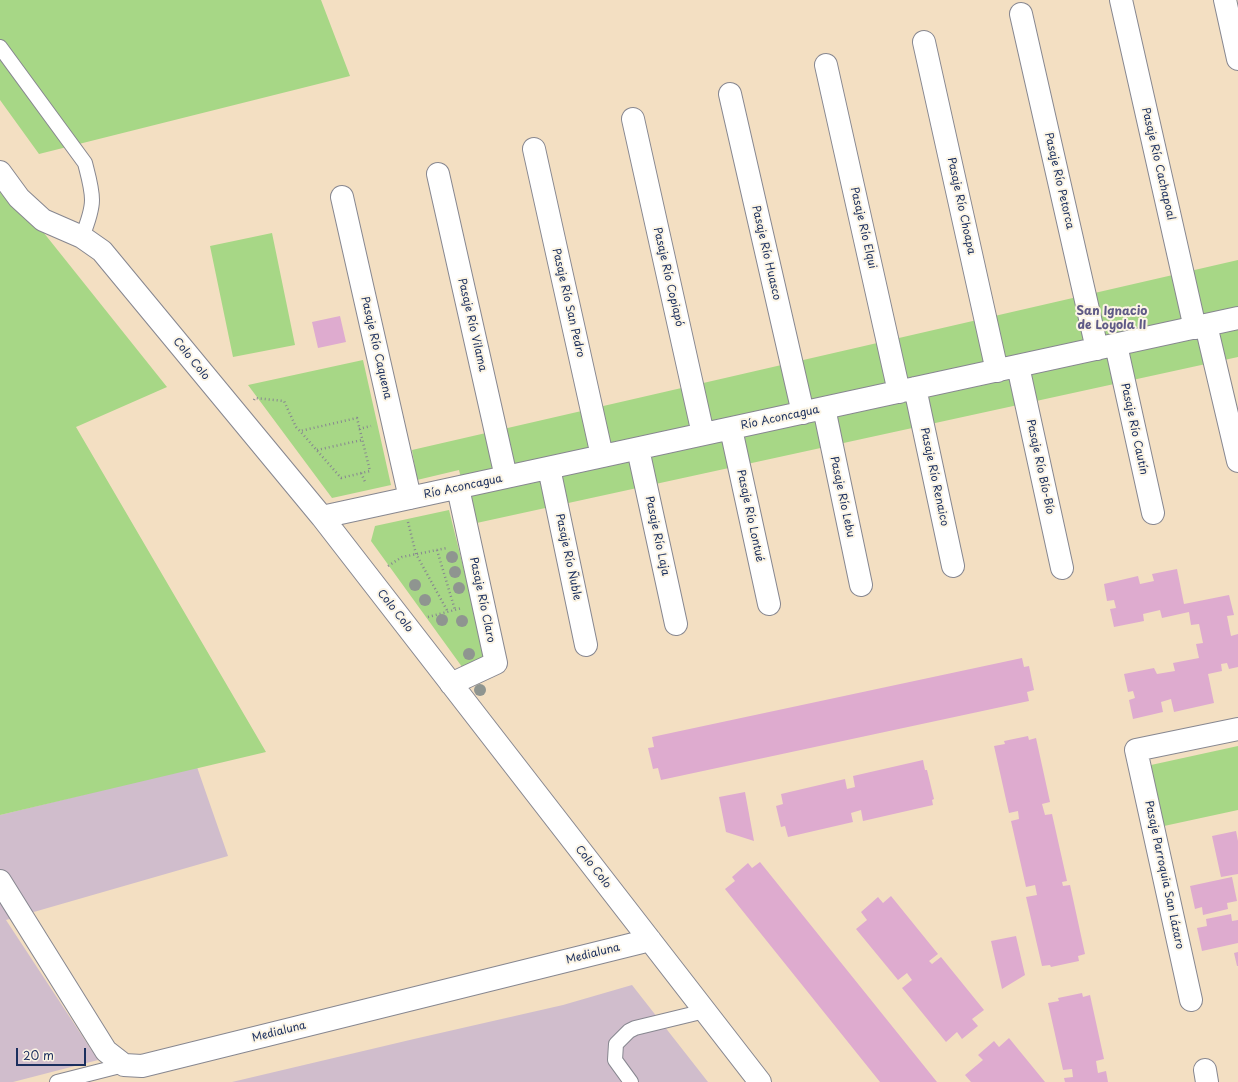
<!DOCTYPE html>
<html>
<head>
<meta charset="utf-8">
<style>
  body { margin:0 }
  #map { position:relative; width:1238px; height:1082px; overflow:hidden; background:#f3dfc2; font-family:"Playpen Sans",sans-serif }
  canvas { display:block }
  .scale { position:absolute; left:16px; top:1048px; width:70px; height:18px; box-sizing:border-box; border:2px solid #1b2f5e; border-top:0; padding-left:5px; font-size:12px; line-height:14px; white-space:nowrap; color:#1b2f5e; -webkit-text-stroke:3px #fcf5e5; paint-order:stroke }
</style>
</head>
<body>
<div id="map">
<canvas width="1238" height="1082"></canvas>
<div class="scale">20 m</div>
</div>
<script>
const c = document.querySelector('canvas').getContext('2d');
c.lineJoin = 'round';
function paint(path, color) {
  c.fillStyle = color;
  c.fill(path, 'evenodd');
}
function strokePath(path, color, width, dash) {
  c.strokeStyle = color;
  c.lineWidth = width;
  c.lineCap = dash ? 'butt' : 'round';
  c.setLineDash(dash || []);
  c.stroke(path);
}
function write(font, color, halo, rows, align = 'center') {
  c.font = font + ' "Playpen Sans",sans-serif';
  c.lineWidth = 4;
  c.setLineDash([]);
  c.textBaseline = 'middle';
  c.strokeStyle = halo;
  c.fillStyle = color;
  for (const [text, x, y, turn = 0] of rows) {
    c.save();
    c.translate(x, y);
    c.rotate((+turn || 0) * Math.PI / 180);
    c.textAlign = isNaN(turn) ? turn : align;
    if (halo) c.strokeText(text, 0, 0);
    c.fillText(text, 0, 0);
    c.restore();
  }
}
const industrial = new Path2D(`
  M197 767 228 856 6 920 98 1060 13 1082H0V815Z
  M632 985 708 1082H232L414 1039 563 1005Z`);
const green = new Path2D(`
  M0 0H321L350 76 39 154 0 100Z
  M0 178 167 387 76 427 266 752 0 815Z
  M272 233 295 345 233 357 210 246Z
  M1238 260V357L472 524 459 470 417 480 412 450Z
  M363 360 391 485 332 498 248 385Z
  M449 510 487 662 465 671 371 541 375 526Z
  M1238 746V810L1164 826 1151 765Z`);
const building = new Path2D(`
  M340 316 346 342 318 348 312 322Z
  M1177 569 1184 604 1229 595 1234 615 1227 616 1231 636 1238 634V667L1229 669 1227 663 1221 664 1222 671 1208 674 1214 703 1174 712 1171 699 1161 702 1163 712 1133 719 1129 700 1135 698 1133 691 1128 692 1124 674 1154 668 1157 674 1175 671 1173 663 1199 658 1196 644 1203 643 1199 624 1191 625 1189 612 1162 618 1160 610 1143 614 1144 621 1114 627 1110 609 1116 608 1114 600 1107 601 1104 584 1138 576 1140 584 1154 581 1152 574Z
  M1022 658 1024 667 1029 666 1034 690 1027 692 1029 701 661 780 658 768 653 769 648 748 654 747 652 737Z
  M1028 736 1029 740 1036 738 1050 802 1042 804 1045 815 1052 814 1067 881 1062 882 1063 886 1070 885 1085 954 1078 956 1079 961 1051 967 1050 965 1042 966 1026 897 1037 895 1035 885 1026 887 1011 821 1019 819 1018 811 1009 813 994 746 1005 744 1004 741Z
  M923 760 925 770H927L934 799 932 800 933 805 863 821 861 810 851 813 853 822 788 837 785 826 781 827 776 806 783 804 781 794 845 779 847 789 855 787 853 776Z
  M745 792 754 841 726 832 719 797Z
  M1236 831 1238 841V874L1221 877 1212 836Z
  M760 862 937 1082H880L725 889 735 881 732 877 748 863 752 868Z
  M1232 877 1237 901 1227 903 1228 909 1203 915 1202 907 1195 909 1190 886Z
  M891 896 938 954 929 961 932 964 941 957 984 1010 972 1019 978 1026 962 1039 957 1032 946 1042 902 988 912 980 907 973 898 980 856 929 867 920 861 912 878 897 883 903Z
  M1231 914 1232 921 1238 920V943L1202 951 1197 928 1207 926 1206 919Z
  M1016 936 1025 975 1002 989 991 941Z
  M1238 952V966H1237L1234 953Z
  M1082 993 1083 997 1090 995 1104 1059 1096 1061 1098 1073 1106 1071 1108 1082H1065L1064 1078 1073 1077 1072 1069 1063 1070 1048 1003 1059 1001 1058 998Z
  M1009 1038 1045 1082H971L965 1075 983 1060 978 1055 994 1041 999 1047Z`);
const path = new Path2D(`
  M254 400 255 398 284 401 296 427 300 431 341 478 370 471 357 418 300 431
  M359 429 371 426
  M317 450 362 440
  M361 473 366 484
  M408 522 416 554 448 612
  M437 550 455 610
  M388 566 402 557 447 548
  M428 617 462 608`);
const service = new Path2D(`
  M0 47 85 163C88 175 92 188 92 200 92 211 86 227 82 237
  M57 1082 124 1065
  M631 1082 615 1060 616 1044 629 1031 635 1028 705 1011`);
const minor = new Path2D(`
  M1121 0 1195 328
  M1225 0 1238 59
  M1021 14 1097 349
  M924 42 997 371
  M826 65 899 392
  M730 94 803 413
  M633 119 703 434
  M534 149 602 456
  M0 172 19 198 43 220 82 237 102 251 322 517 760 1082
  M438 174 506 477
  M342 197 410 498
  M1206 325 1238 461
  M1116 345 1153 513
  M1018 366 1062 568
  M915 388 953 566
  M824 408 861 585
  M731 429 769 604
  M638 449 676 624
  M549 468 586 645
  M322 517 1238 318
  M451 684 496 663 458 488
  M0 881 106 1051 124 1065 142 1066 650 940
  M1191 1000 1136 750 1238 729
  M1205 1070 1207 1082`);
const trees = [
  [452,557],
  [455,572],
  [415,585],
  [459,588],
  [425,600],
  [442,620],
  [462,621],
  [469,654],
  [480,690]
];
const streetNames = [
  ["Pasaje Río Cachapoal",1158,164,77],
  ["Pasaje Río Petorca",1059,181,77],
  ["Pasaje Río Choapa",961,206,78],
  ["Pasaje Río Elqui",863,228,77],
  ["Pasaje Río Huasco",766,253,77],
  ["Pasaje Río Copiapó",668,277,77],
  ["Pasaje Río San Pedro",568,303,77],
  ["Pasaje Río Vilama",472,325,77],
  ["Pasaje Río Caquena",376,348,77],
  ["Colo Colo",191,359,51],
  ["Río Aconcagua",780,418,-12],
  ["Pasaje Río Cautín",1134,429,78],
  ["Pasaje Río Bío-Bío",1040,467,78],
  ["Pasaje Río Renaico",934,477,78],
  ["Río Aconcagua",463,487,-12],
  ["Pasaje Río Lebu",842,497,78],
  ["Pasaje Río Lontué",750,516,78],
  ["Pasaje Río Laja",657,536,78],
  ["Pasaje Río Ñuble",568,557,78],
  ["Pasaje Río Claro",482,600,78],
  ["Colo Colo",395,611,52],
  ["Colo Colo",593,867,52],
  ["Pasaje Parroquia San Lázaro",1164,875,78],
  ["Medialuna",593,954,-14],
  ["Medialuna",279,1032,-14]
];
const neighbourhoodNames = [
  ["San Ignacio",1112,312],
  ["de Loyola II",1112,326]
];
paint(industrial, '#d0bdcc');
paint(green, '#a7d786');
paint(building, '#deabcf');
strokePath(service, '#878790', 16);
strokePath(minor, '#878790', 24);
strokePath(path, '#878790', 2.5, [1, 3]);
strokePath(service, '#fff', 14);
strokePath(minor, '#fff', 22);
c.fillStyle = '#8f9590';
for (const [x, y] of trees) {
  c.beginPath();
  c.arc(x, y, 6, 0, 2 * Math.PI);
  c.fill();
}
write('11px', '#1b2f5e', '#fcf5e5', streetNames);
write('bold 12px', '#5f5a86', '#fcf5e5', neighbourhoodNames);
</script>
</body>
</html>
